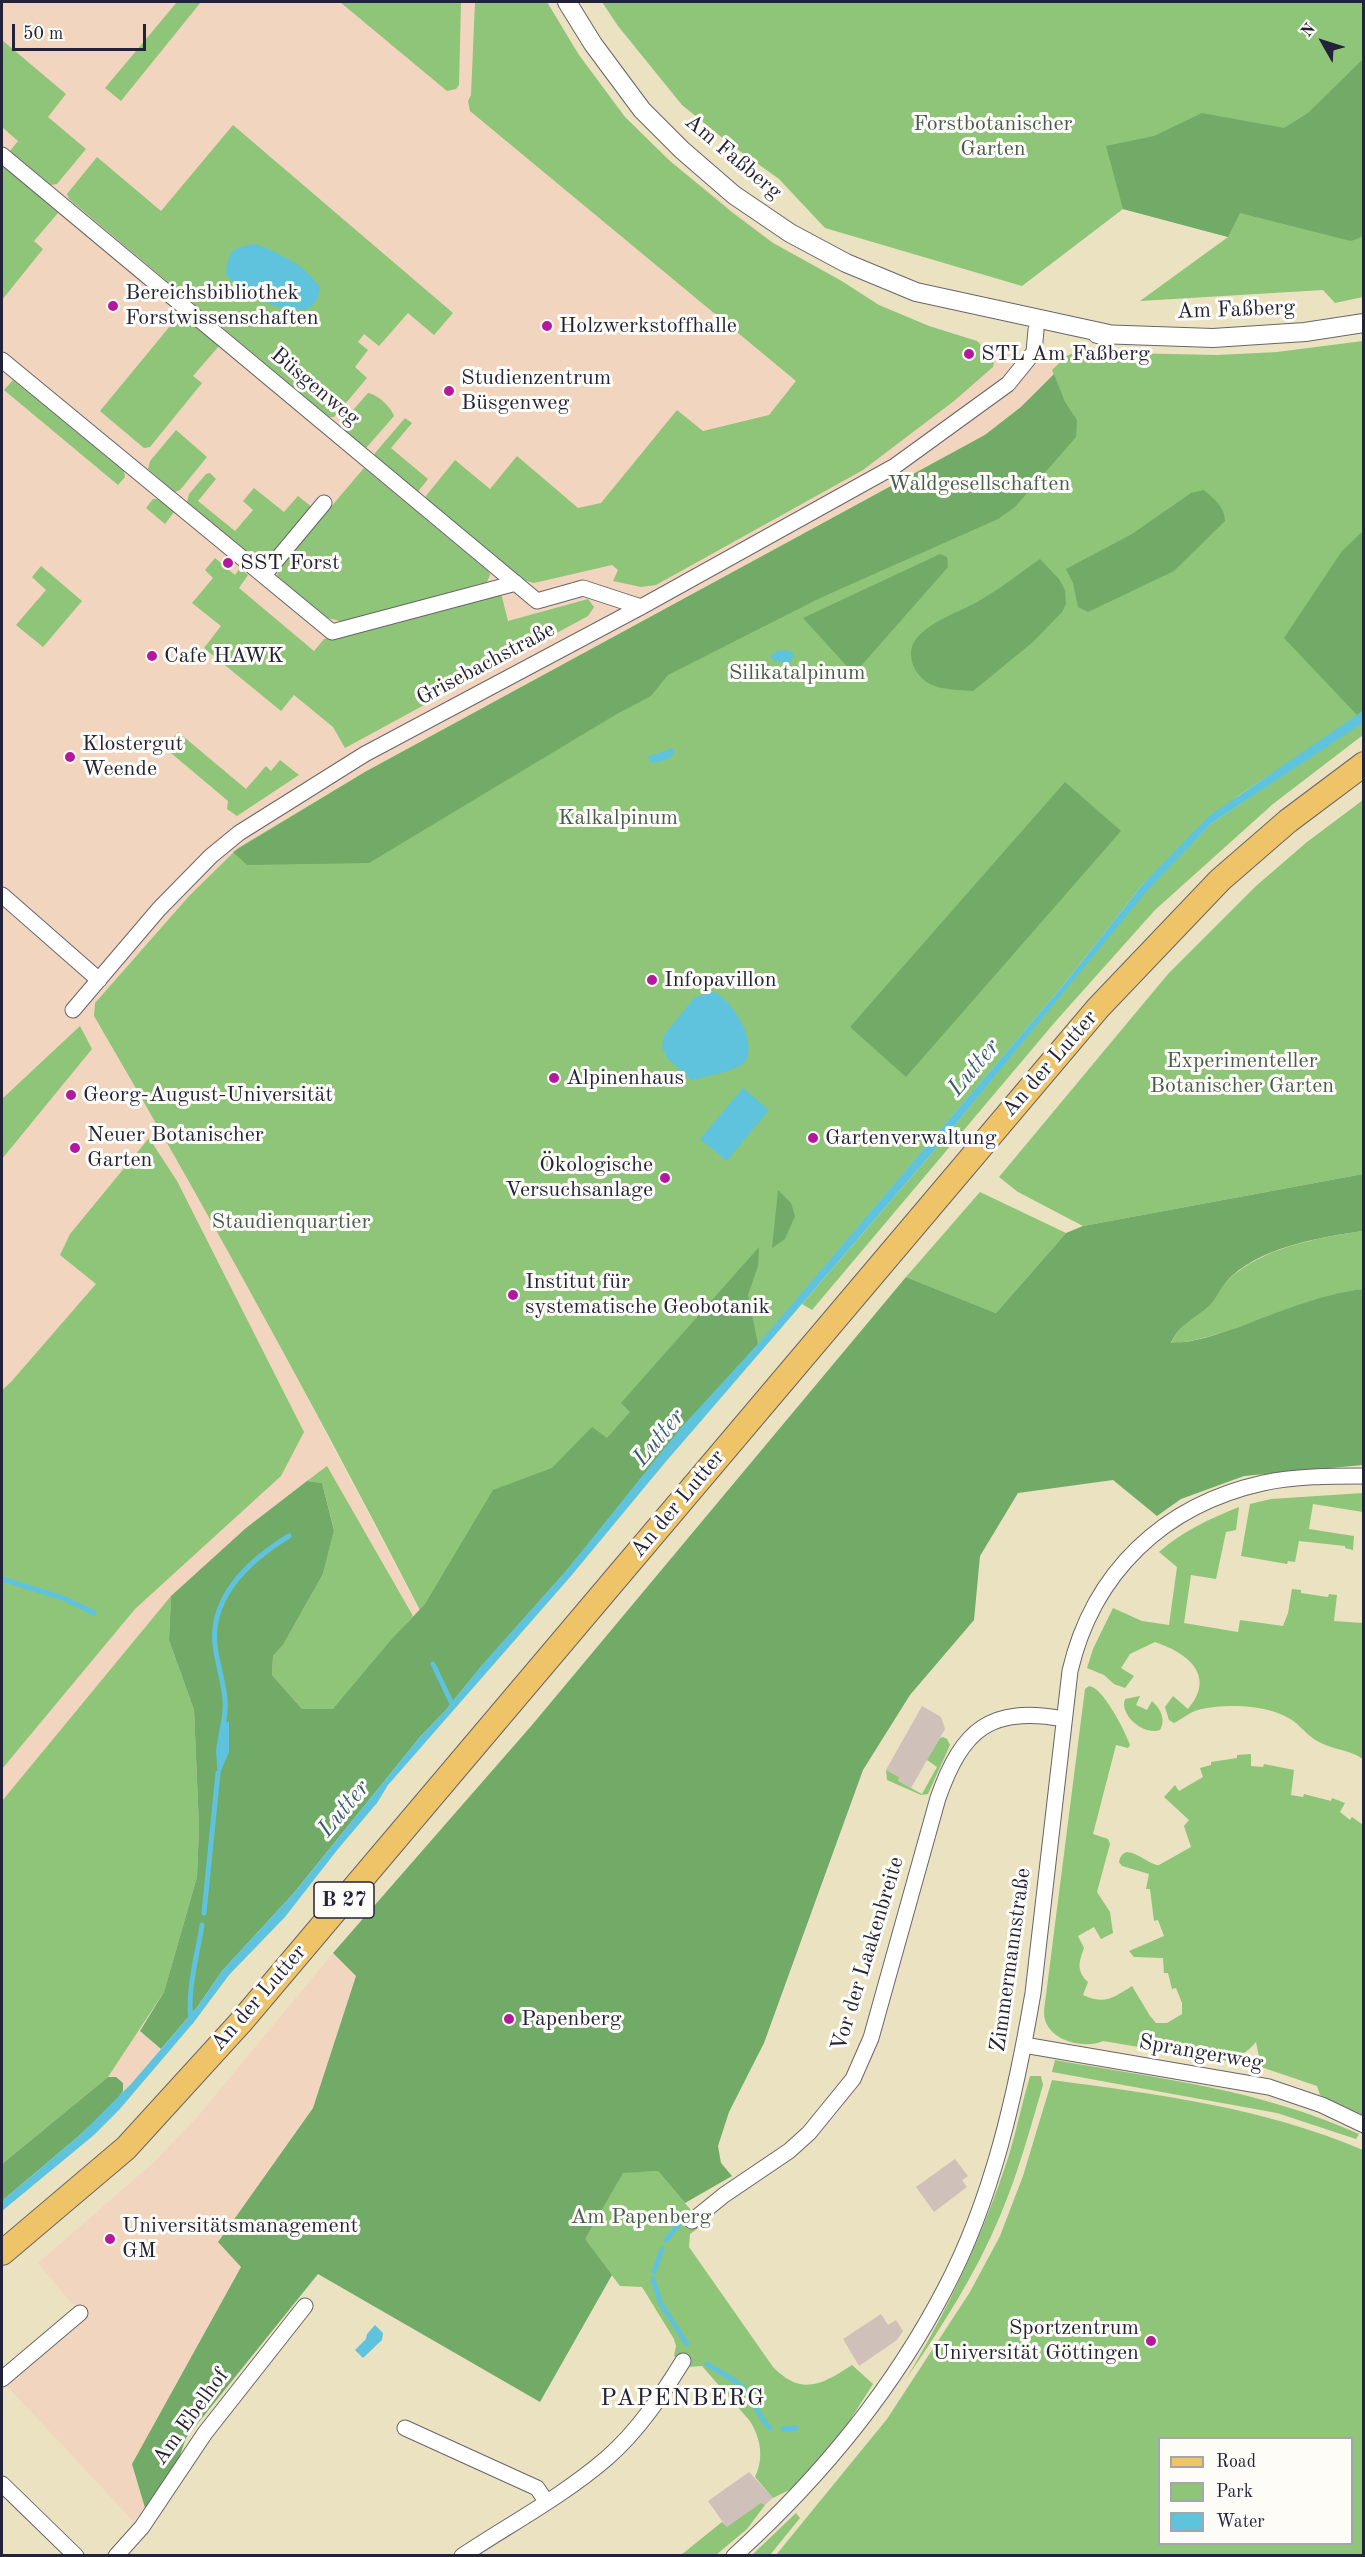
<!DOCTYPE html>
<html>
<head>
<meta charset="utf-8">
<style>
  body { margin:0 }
  #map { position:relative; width:1365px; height:2557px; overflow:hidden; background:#ebe2c1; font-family:"Old Standard TT",serif }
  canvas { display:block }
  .frame { position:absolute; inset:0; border:3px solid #22223b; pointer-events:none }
  .legend { position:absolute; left:1158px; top:2437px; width:195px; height:108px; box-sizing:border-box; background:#fdfcf7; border:2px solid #a5a5ac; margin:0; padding:8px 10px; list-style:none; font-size:18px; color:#22223b }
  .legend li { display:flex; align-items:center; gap:12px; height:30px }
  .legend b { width:30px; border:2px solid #a5a5ac }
  .north { position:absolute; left:1293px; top:12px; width:60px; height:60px; -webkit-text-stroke:4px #fdfcf7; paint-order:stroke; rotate:309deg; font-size:16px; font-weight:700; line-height:24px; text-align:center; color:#22223b }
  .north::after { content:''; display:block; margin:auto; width:21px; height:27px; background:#22223b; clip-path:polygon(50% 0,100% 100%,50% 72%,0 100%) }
  .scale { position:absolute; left:12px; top:24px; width:134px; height:27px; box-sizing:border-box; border:3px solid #22223b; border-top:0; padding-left:8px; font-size:18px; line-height:21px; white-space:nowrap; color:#22223b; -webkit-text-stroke:4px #fdfcf7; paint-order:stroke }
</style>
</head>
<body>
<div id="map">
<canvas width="1365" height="2557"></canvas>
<div class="frame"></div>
<ul class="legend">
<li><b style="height:8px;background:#efc469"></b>Road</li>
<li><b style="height:16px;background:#8ec578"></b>Park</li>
<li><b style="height:16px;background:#5fc3dd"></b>Water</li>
</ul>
<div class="north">N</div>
<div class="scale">50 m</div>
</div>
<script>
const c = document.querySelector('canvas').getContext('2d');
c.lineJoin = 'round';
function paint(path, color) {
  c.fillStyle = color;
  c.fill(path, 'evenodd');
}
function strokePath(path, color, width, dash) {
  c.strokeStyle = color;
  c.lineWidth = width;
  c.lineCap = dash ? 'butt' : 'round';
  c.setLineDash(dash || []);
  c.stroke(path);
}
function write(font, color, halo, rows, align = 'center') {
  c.font = font + ' "Old Standard TT",serif';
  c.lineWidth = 6;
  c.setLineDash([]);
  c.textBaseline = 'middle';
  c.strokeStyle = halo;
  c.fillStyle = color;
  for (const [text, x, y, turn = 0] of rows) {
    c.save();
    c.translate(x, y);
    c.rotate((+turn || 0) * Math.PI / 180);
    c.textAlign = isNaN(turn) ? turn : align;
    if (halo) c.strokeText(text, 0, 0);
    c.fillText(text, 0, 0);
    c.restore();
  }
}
const built = new Path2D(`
  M2 2H547L579 55 625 117 670 161 773 242 840 280 879 305 929 326 1054 364 1066 356 1056 365 1054 374 1021 407 985 435 365 772 238 848 190 895 95 1003 94 1016 224 1240 461 1690 131 2084 117 2100 2 2201Z
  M333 1953 356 1976 313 2108 218 2241 241 2266 132 2464 145 2508 134 2522 6 2385 84 2318 38 2263 152 2164 199 2115Z`);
const industrial = new Path2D(`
  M922 1706 941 1717 945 1729 911 1788 897 1781 899 1777 886 1770Z
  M955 2159 968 2176 962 2180 967 2187 934 2212 916 2187Z
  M881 2314 888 2325 896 2320 903 2331 897 2340 859 2366 843 2339Z
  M749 2472 773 2498 765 2505 761 2504 727 2528 708 2501Z`);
const green = new Path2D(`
  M177 2H201L121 101 105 88Z
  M340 2H461L459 85 456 89 447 91Z
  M475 2H547L579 55 625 117 670 161 733 213 773 243 840 280 879 305 929 326 977 341 981 345 980 352 994 363 993 367 954 401 863 470 656 585 641 587 613 581 618 570 612 565 534 583 523 580 426 500V496L455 460 490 489 517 456 578 508 601 503 677 410 703 431 769 415 796 381 470 111 468 101 471 95Z
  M602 2H1363V297L1335 303 1323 290 1140 301 1228 237 1123 209 1022 286 825 228 779 179 730 144 682 105 618 26Z
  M2 40 66 94 48 117 86 149 57 184 51 185 10 151 18 141 2 127Z
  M233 125 453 313 434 335 408 313 379 346 364 334 358 342 368 350 355 367 367 378 334 417H329L69 199 67 194 97 157 161 211Z
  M2 165 58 213 34 241 43 249 2 300Z
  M180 314 219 346 193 376 202 383 150 447 144 448 100 411Z
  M1363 341V735L1273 804 1155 910 1055 1022 812 1310 802 1304 933 1152 1146 891 1212 823 1363 722 1271 774 1238 796 1142 885 1065 983 566 1571 461 1690C345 1462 223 1237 94 1016L95 1003 190 895 238 848 365 772 985 435 1021 407 1054 375 1052 370 1066 356 1077 352 1217 355 1277 352Z
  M13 380 124 471 125 477 118 485 4 390Z
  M368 393C377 394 391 407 394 416L367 447H362L341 429 340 425Z
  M405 418 412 423 391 448 428 479 417 493 374 457 375 453Z
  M176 430 207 457 180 490 175 492 148 469 150 461Z
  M364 468 489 572 490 575 487 582 343 622 328 618 277 576 279 568Z
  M210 473 216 479 198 501 235 531 253 510 243 501 254 488 284 512 298 496 312 507 267 561 261 563 187 502 189 494 206 474Z
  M153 499H158L174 512 165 524 146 508Z
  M215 558 235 575 240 568 248 575 239 588 314 651 324 639 501 593 508 621 588 599 594 607 588 616 345 748 333 727 294 695 281 711 204 648 221 626 192 603 213 578 205 570Z
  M41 566 82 601 43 647 16 625 46 590 32 577Z
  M178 732 246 789 266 766 271 771 280 760 299 775 237 816 227 809 228 801 165 748Z
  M1363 800V1174L1083 1226 1018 1192 999 1177 1168 974 1256 886 1307 842Z
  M80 1026 92 1049 2 1159V1099Z
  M149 1138 177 1181 304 1432 281 1476 135 1609 2 1769V1390L11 1382 96 1284 60 1255 70 1234Z
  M980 1192 1066 1233 996 1313 906 1277Z
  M1363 1231V1289C1297 1298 1238 1336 1171 1344 1177 1326 1194 1318 1209 1305 1217 1299 1220 1287 1228 1280 1263 1247 1317 1238 1363 1231Z
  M327 1466 413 1616 333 1710 302 1709 272 1675 273 1656 283 1645 323 1574 334 1529 322 1483 307 1481Z
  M1363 1493V1512L1313 1504 1309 1529 1354 1536 1353 1550 1345 1548V1546L1299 1541 1295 1562 1288 1561 1287 1564 1241 1556 1250 1504 1271 1499Z
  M1239 1507 1236 1530 1226 1532 1216 1579 1191 1575 1184 1623 1238 1632 1240 1620 1283 1626 1288 1613 1292 1589 1301 1590V1593L1328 1597 1329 1594 1337 1595 1334 1621 1363 1623V1759C1350 1750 1335 1750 1321 1743 1310 1738 1304 1730 1296 1723 1273 1704 1226 1703 1198 1710 1190 1712 1182 1719 1174 1723L1169 1720 1165 1707 1173 1696 1188 1709C1217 1675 1187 1653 1155 1642L1130 1654 1121 1668 1134 1676 1125 1688 1114 1684 1104 1675 1087 1668 1093 1649 1113 1608 1142 1621 1169 1625 1177 1567 1159 1552C1183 1531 1209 1519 1239 1507Z
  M171 1596 169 1640 194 1710 199 1827 197 1877 164 1992 108 2077 2 2164V1801Z
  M1089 1686C1103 1687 1125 1731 1130 1745L1128 1748 1116 1745 1093 1834 1108 1839 1110 1844 1097 1892 1110 1912 1113 1933 1101 1939 1094 1927 1078 1936 1084 1948C1079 1962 1076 1971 1088 1982L1083 1995C1105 2005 1113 1998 1132 1986L1150 2016 1156 2023H1167L1182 2014V2003L1176 1988 1172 1989 1168 1973H1164L1163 1958 1134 1957 1129 1951 1164 1936 1158 1920 1154 1921 1150 1889H1146L1149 1874 1122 1866 1119 1862C1124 1838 1148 1866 1159 1865L1191 1847 1184 1826 1189 1820 1164 1797 1175 1785 1179 1791 1203 1777 1200 1768 1211 1765V1762L1237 1758V1755L1251 1754V1766L1263 1767 1264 1764 1294 1770 1291 1795 1303 1797 1304 1794 1331 1801 1332 1798 1345 1803 1340 1812 1350 1820 1352 1817 1363 1825V2115L1320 2095 1317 2086 1261 2067 1256 2042C1248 2052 1236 2059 1223 2061L1103 2041C1085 2049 1052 2042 1045 2020 1043 2013 1045 2003 1046 1995L1085 1689Z
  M1140 1696 1136 1705 1147 1710 1152 1701C1161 1709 1166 1720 1160 1730 1144 1736 1119 1715 1125 1699Z
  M943 1737 947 1739 950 1745 928 1794 921 1795 887 1780 886 1770 899 1777 898 1781 922 1794 937 1767 927 1760 940 1738Z
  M1055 2060C1161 2079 1259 2089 1359 2134L1356 2139 1277 2113 1052 2072Z
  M1030 2076H1041L1043 2085C1030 2129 1018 2174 1000 2216 976 2274 941 2328 906 2379 949 2308 983 2235 1009 2155 1017 2129 1022 2102 1030 2076Z
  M1052 2080C1157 2094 1265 2108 1363 2150V2555H776L887 2419 970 2292 1000 2236 1023 2176ZM1160 2438H1352V2544H1160Z
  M658 2171 695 2215 701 2226 690 2234 689 2247 773 2367C801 2396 822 2385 852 2365L873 2384 845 2428 795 2487 773 2498 755 2477C764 2458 761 2439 750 2421L702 2366 688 2367 674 2356 676 2346 674 2339 642 2287 620 2286 584 2239 623 2172Z
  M761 2503 765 2505 747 2529 716 2555H681L722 2522 727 2527Z
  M796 2513 800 2518 770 2555H752Z`);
const forest = new Path2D(`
  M1363 59 1364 236 1351 241 1240 213 1228 237 1123 209 1106 146 1154 136 1202 113 1284 128 1308 113Z
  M1054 374 1065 402 1077 420 1076 437 1015 507 998 519 820 598 668 675 651 696 615 715 369 863 247 865 233 852 365 772 985 435 1021 407Z
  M1204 490C1214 499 1225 507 1225 521L1174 571 1088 612 1078 607 1073 583 1066 569 1132 534 1191 493Z
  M1363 531 1364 709 1357 715 1284 638 1342 551Z
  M940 554 947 557 948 567 854 674 803 618Z
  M1040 559 1059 579 1065 590 1066 604 1062 612 1033 642 973 691C960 690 944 690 932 685 915 677 904 655 916 639 930 621 960 612 979 601 1000 589 1020 573 1040 559Z
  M1065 782 1121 831 906 1077 850 1027Z
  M1363 1174V1231C1320 1237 1256 1248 1226 1282 1220 1289 1217 1298 1210 1305 1196 1318 1178 1325 1171 1343 1194 1343 1217 1334 1239 1327 1279 1312 1321 1294 1363 1289V1465L1244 1476 1181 1499 1157 1516 1113 1480 1018 1493 980 1556 974 1620 910 1695 863 1770 764 2043 729 2112 718 2146 721 2163 732 2176 685 2203 658 2171 623 2173 585 2239 612 2275 540 2402 318 2274 186 2438 177 2464 145 2508 132 2464 241 2267 218 2242 313 2108 356 1976 333 1953 532 1725 906 1277 996 1313 1066 1233 1083 1226Z
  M778 1190 791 1203 795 1216 785 1239 772 1248Z
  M759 1247 758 1266 748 1295 758 1344 681 1428 566 1571 482 1665 446 1710 420 1737 293 1894 222 1971 198 2006 161 2049 140 2031 164 1992 197 1877 199 1827 194 1710 169 1640 171 1596 246 1528 307 1481 322 1483 334 1530 323 1574 283 1645 273 1656 272 1675 302 1709H333L390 1641 425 1604 493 1490 552 1468 592 1427 607 1438 630 1412 621 1403Z
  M108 2077H116L123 2083V2091L117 2100 80 2135 2 2201V2164Z`);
const water = new Path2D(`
  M256 244C281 254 305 265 320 288L317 300 308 309C278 312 244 297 226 274 228 250 233 247 256 244Z
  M785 650 792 652 794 655 790 663 774 661 770 656 777 651Z
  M1363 711V723L1212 823 1147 891 933 1152 663 1465 571 1576 388 1785 377 1803 338 1849 285 1917 229 1975 194 2022 119 2110 94 2135 2 2211V2201L80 2135 131 2084 198 2006 222 1971 293 1894 420 1737 446 1710 482 1665 566 1571 681 1428 758 1344 1065 983 1142 885 1209 816Z
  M673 748 675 752C669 760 661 762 652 763L647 757Z
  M714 992C733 1000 760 1045 744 1063 737 1070 702 1078 691 1080L667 1058 662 1047 664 1035 695 997Z
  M743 1088 769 1110 727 1161 700 1139Z
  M221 1721 229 1722V1752L218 1778 216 1750Z
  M375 2325 383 2333 382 2340 363 2358 355 2350 366 2339 367 2334Z`);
const stream = new Path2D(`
  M2 1579 63 1598 94 1613
  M433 1664 453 1706
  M223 1728C224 1719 226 1709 225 1700 224 1682 217 1664 215 1645 210 1595 250 1560 289 1536
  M204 1913 218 1773
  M191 2022C187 1989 197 1957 202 1925
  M666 2240 680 2223
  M654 2272 662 2249
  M653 2279 660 2302 687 2344
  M707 2364C722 2374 739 2380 749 2396 757 2407 760 2419 770 2428
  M783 2429 796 2428`);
const minor = new Path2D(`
  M2 155 537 601 583 588 641 607
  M2 360 332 632 516 583
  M264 575 324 503
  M2 895 99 980
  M73 1010 159 909 211 856 239 833 365 754 641 607 895 466 1008 384 1034 352 1036 330
  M1024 2045 1269 2087 1322 2105 1364 2125
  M692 2221 724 2195 789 2151 809 2133 853 2079 871 2038 938 1798C962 1730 990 1705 1064 1719
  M2 2379 80 2313
  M405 2428 537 2488 546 2501
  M2 2484 76 2556
  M116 2556 142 2527 205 2433 305 2306
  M462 2556C510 2524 563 2496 607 2458 638 2431 662 2395 683 2361
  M734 2556C819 2479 892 2391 945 2289 993 2198 1016 2093 1033 1993L1070 1671C1093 1572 1164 1505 1263 1483 1295 1476 1330 1476 1364 1476`);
const tertiary = new Path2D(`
  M567 2 593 44 642 110 682 150 734 195 790 233 846 263 916 292 1109 334
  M1097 334 1213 338 1305 332 1364 323`);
const primary = new Path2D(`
  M2 2253 126 2148 240 2023 1098 1008 1220 880 1288 821 1364 764`);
const markers = [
  [113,306,6,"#b5179e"],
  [547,326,6,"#b5179e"],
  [969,354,6,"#b5179e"],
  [449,391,6,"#b5179e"],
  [228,563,6,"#b5179e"],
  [152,656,6,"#b5179e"],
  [70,757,6,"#b5179e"],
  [652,980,6,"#b5179e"],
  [554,1078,6,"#b5179e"],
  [71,1095,6,"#b5179e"],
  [813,1138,6,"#b5179e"],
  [75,1148,6,"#b5179e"],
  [665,1178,6,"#b5179e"],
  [513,1295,6,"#b5179e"],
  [509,2019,6,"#b5179e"],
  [110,2239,6,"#b5179e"],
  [1151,2341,6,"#b5179e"]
];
const shields = [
  [344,1900,60]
];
const shieldNames = [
  ["B 27",344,1900]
];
const parkNames = [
  ["Forstbotanischer",993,124],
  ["Garten",993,149],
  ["Waldgesellschaften",979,484],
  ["Silikatalpinum",797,673],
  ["Kalkalpinum",618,818],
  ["Experimenteller",1242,1061],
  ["Botanischer Garten",1242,1086],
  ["Staudienquartier",291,1222],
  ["Am Papenberg",641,2217]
];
const streetNames = [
  ["Am Faßberg",733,157,40],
  ["Am Faßberg",1236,310,-2],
  ["Büsgenweg",315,387,40],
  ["Grisebachstraße",486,664,-28],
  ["An der Lutter",1050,1064,-49],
  ["An der Lutter",678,1504,-50],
  ["Vor der Laakenbreite",868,1954,-73],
  ["Zimmermannstraße",1011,1960,-82],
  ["An der Lutter",259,1998,-49],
  ["Sprangerweg",1201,2053,10],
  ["Am Ebelhof",191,2417,-54]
];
const poiNames = [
  ["Bereichsbibliothek",125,293],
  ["Forstwissenschaften",125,318],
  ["Holzwerkstoffhalle",559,326],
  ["STL Am Faßberg",981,354],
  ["Studienzentrum",461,378],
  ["Büsgenweg",461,403],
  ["SST Forst",240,563],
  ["Cafe HAWK",164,656],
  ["Klostergut",82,744],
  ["Weende",82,769],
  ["Infopavillon",664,980],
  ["Alpinenhaus",566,1078],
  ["Georg-August-Universität",83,1095],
  ["Neuer Botanischer",87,1135],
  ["Garten",87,1160],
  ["Gartenverwaltung",825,1138],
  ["Ökologische",653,1165,"right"],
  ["Versuchsanlage",653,1190,"right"],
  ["Institut für",525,1282],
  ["systematische Geobotanik",525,1307],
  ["Papenberg",521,2019],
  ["Universitätsmanagement",122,2226],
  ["GM",122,2251],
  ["Sportzentrum",1139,2328,"right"],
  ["Universität Göttingen",1139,2353,"right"]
];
const waterNames = [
  ["Lutter",974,1068,-50],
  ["Lutter",659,1438,-50],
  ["Lutter",344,1809,-50]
];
const neighbourhoodNames = [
  ["PAPENBERG",683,2399]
];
paint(built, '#f2d5be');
paint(industrial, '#cfc1ba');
paint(green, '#8ec578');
paint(forest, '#72aa68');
paint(water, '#5fc3dd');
strokePath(stream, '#5fc3dd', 5);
strokePath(minor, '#68656a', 17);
strokePath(tertiary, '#68656a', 20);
strokePath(primary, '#68656a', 26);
strokePath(minor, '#fff', 15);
strokePath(tertiary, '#fff', 18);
strokePath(primary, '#efc469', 24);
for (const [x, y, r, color] of markers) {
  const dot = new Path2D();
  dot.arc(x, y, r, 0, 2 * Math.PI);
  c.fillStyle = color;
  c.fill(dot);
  strokePath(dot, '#fdfcf7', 2);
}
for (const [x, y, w] of shields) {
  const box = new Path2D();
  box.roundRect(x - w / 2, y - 18, w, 36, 4.5);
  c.fillStyle = '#fdfcf7';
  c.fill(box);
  strokePath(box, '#22223b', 1.5);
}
write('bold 21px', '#22223b', null, shieldNames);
write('22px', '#485b50', '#fdfcf7', parkNames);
write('22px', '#22223b', '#fdfcf7', streetNames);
write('22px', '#22223b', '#fdfcf7', poiNames, 'left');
write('italic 24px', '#375a74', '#fdfcf7', waterNames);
c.letterSpacing = '1.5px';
write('24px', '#22223b', '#fdfcf7', neighbourhoodNames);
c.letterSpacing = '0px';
</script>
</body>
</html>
